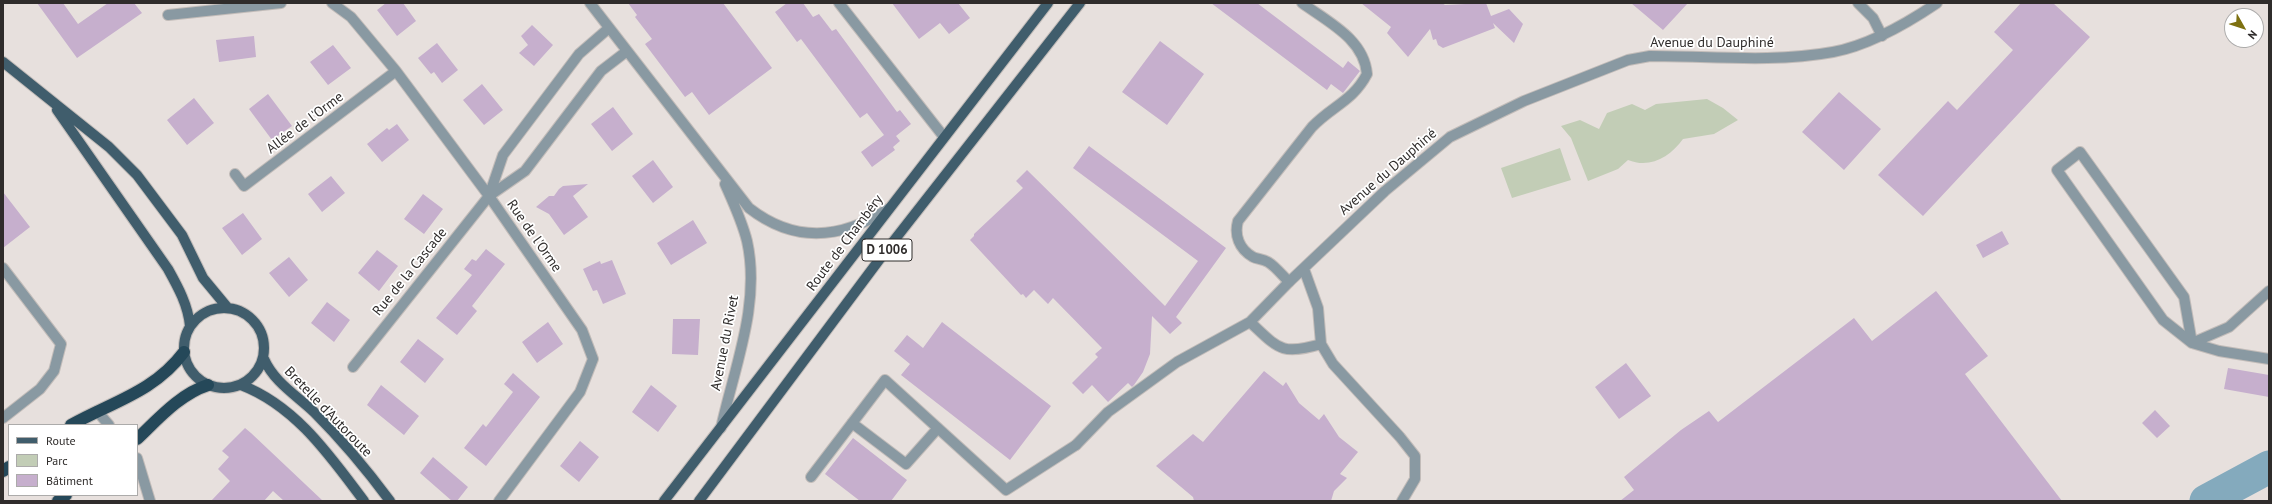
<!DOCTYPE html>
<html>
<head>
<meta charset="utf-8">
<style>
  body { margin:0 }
  #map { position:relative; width:2272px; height:504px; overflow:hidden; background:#e7e0dd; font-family:"PT Sans",sans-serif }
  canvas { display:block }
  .frame { position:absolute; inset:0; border:4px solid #2f2c2b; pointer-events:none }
  .legend { position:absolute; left:8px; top:424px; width:130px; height:72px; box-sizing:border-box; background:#fff; border:1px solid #acabaa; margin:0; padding:5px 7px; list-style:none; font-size:12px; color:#2f2c2b }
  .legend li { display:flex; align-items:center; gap:8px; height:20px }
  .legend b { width:20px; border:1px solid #acabaa }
  .north { position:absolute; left:2224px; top:8px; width:40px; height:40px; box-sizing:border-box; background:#fff; border:1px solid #acabaa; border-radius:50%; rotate:129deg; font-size:11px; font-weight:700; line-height:16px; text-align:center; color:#2f2c2b }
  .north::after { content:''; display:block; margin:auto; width:14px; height:18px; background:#7e7111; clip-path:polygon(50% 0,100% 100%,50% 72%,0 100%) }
</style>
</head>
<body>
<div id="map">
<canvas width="2272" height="504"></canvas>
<div class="frame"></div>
<ul class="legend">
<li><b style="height:5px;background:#405d6c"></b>Route</li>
<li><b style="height:11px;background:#c2cdb6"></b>Parc</li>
<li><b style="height:11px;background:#c6afcd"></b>Bâtiment</li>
</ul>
<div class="north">N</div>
</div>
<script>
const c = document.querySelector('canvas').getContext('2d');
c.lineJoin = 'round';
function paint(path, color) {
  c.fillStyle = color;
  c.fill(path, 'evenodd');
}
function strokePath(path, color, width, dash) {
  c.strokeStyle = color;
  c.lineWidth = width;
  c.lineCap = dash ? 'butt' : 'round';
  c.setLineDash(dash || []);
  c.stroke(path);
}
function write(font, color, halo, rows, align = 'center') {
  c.font = font + ' "PT Sans",sans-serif';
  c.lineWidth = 3.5;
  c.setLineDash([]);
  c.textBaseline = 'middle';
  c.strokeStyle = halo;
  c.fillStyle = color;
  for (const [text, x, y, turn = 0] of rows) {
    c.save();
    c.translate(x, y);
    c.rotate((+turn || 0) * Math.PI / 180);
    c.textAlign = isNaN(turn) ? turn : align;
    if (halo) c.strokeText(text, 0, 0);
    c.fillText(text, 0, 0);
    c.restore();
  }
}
const green = new Path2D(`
  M1707 99 1723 108 1738 120 1714 134 1683 139C1670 157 1650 169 1628 160L1618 169 1588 181 1571 138 1561 126 1580 120 1599 129 1607 113 1632 104 1645 110 1656 104Z
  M1560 148 1571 180 1512 198 1501 168Z`);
const river = new Path2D(`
  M2206 501 2269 467`);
const building = new Path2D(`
  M37 3H63L78 24 108 3H134L142 13 77 58Z
  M386 3H403L416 21 397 36 377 10Z
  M628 3H723L772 68 709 115 692 92 685 97 645 44 652 39 635 17 637 15Z
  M787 3H803L813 17 819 14 832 31 836 29 897 112 900 110 911 124 896 136 900 141 893 147 895 150 872 167 861 152 884 135 867 113 860 118 801 39 797 42 775 12Z
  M892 3H958L970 18 949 34 940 23 919 39Z
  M1211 3H1257L1343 68 1348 61 1360 71 1343 93 1331 84 1327 90Z
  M1361 3H1442L1445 5 1486 3 1491 16 1509 9 1523 24 1514 43 1493 23 1495 28 1443 48 1438 45 1436 39 1433 40 1430 29 1408 57 1387 33 1391 27Z
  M1631 3H1688L1663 30Z
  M2021 3H2053L2090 37 1923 216 1878 175 1948 101 1957 110 2013 50 1994 32Z
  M532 25 553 45 534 66 519 53 528 45 521 36Z
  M254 36 256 57 219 62 216 40Z
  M1160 41 1204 74 1167 125 1122 92Z
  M437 43 458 70 442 83 434 72 431 74 418 58Z
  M333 45 351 68 328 85 310 62Z
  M482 84 503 110 484 125 463 100Z
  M1839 92 1881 129 1844 170 1802 132Z
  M268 94 292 126 272 140 249 109Z
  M194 98 214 123 187 145 167 120Z
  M613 107 633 134 612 151 591 124Z
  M397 124 409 140 382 162 367 144 387 128 389 130Z
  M1089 146 1226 248 1176 317 1182 323 1170 334 1152 316 1150 354 1143 372 1134 385 1132 387 1128 383 1108 402 1092 385 1083 394 1072 383 1098 357 1095 354 1102 348 1053 298 1048 304 1034 290 1026 298 1023 294 1021 295 970 240 974 236V234L1023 188 1016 181 1027 170 1165 306 1198 261 1073 168Z
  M653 160 673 187 653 203 632 176Z
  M331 176 345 193 322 212 308 194Z
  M588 184 573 196 588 217 564 235 549 214 536 207 549 196H554L559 189 563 186Z
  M3 192 30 227 3 248Z
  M423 194 443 209 424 234 404 219Z
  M243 213 262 239 242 255 222 228Z
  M693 220 707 243 671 265 657 243Z
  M2002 231 2009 244 1983 258 1976 245Z
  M486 249 505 264 472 306 477 311 457 335 436 318 472 275 464 269 472 259 476 261Z
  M377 250 398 266 379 291 358 273Z
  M289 257 308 280 289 297 269 273Z
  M612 260 626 294 603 304 597 290 593 291 583 269 600 261 601 264Z
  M1936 291 1988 356 1965 374 2062 501H1620L1634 490 1624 477 1681 430 1709 411 1718 422 1854 318 1872 341Z
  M327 302 350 320 334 342 311 323Z
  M673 319H700L698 355 672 354Z
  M548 322 563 344 537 363 522 342Z
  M942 322 1051 406 1010 460 901 375 910 364 894 351 907 335 923 348Z
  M418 339 444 359 425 383 400 362Z
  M1626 363 1651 396 1619 419 1595 387Z
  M2228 368 2269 375V397L2224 389Z
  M1264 371 1283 386 1286 382 1299 403 1319 420 1324 414 1339 437 1358 452 1340 474 1347 478 1334 491 1331 501H1194L1193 497 1156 466 1193 434 1203 442Z
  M513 373 540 397 486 466 464 448 483 424 486 427 513 392 504 384Z
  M381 385 419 416 404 435 367 405Z
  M651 385 677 406 658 432 632 412Z
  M2155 410 2170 426 2157 438 2142 423Z
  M245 428 251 433 323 501H284L273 491 264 501H211L230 481 218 469 229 457 222 451Z
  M853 438 907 480 891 501H860L825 474Z
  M580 441 599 457 579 482 560 466Z
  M433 457 468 487 457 501H452L420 473Z`);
const service = new Path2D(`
  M839 3 944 137
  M1858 3 1873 18 1882 36
  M1289 282C1282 275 1275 266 1268 262 1263 259 1257 259 1253 257 1239 249 1234 235 1238 221L1312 127C1332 106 1353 101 1367 74 1364 39 1328 22 1302 3
  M2192 343 2184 297 2080 152 2057 170 2163 320 2192 343 2219 351 2269 359
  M2192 343 2229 327 2269 291
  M97 411 109 425
  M852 423 906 464 938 428
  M137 458 150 501
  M811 477 885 380 1006 490 1076 445`);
const minor = new Path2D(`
  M332 3 351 17 396 71 489 196 582 330 593 359 580 392 499 501
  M590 3 749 208C794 243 840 240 888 209
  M168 15 281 3
  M235 174 244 186 396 71
  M489 196 503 155 579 54 609 28
  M3 268 61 344 54 371 40 389 3 418
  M1304 269 1318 308 1321 344 1333 364 1400 437 1415 456V479L1402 501
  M1250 322C1278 348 1281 356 1321 344
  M353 367 489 196 525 171 601 71 627 51
  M721 428C734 368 761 304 747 241 742 221 733 202 725 184
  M1076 445 1108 412 1177 362 1250 322 1289 282 1385 191 1450 137 1524 101 1628 60 1650 56C1710 56 1773 63 1833 52 1870 45 1906 24 1937 3`);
const primary = new Path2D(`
  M3 62 109 147 137 175 182 235 203 278 227 307
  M57 110 168 269C178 287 188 305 190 326
  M184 348a40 40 0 1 1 80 0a40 40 0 1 1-80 0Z
  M264 359C274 382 296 395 314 412 341 439 367 470 390 501
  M241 385C296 406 330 456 364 501
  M664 501 1048 3
  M699 501 885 252 1080 3`);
const motorway = new Path2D(`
  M71 425C112 402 154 392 184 352
  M137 439C158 419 180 394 208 385
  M3 471 9 467
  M58 501 66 495`);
const shields = [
  [887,250,50]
];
const shieldNames = [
  ["D 1006",887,250]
];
const streetNames = [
  ["Avenue du Dauphiné",1712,43],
  ["Allée de l'Orme",305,123,-37],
  ["Avenue du Dauphiné",1388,172,-41],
  ["Rue de l'Orme",534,236,55],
  ["Route de Chambéry",845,243,-53],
  ["Rue de la Cascade",410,272,-51],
  ["Avenue du Rivet",725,343,-79],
  ["Bretelle d'Autoroute",328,412,46]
];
paint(green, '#c2cdb6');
strokePath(river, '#84aabd', 33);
paint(building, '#c6afcd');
strokePath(service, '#c2bcb9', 12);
strokePath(minor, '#c2bcb9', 12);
strokePath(primary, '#c2bcb9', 12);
strokePath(motorway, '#c2bcb9', 14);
strokePath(service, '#8999a2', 10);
strokePath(minor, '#8999a2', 10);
strokePath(primary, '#405d6c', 10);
strokePath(motorway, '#254859', 12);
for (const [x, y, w] of shields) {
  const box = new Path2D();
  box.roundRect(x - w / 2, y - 11, w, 22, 3);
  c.fillStyle = '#fff';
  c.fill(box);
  strokePath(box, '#2f2c2b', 1);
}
write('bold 13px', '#2f2c2b', null, shieldNames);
write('14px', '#2f2c2b', '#fff', streetNames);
</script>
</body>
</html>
